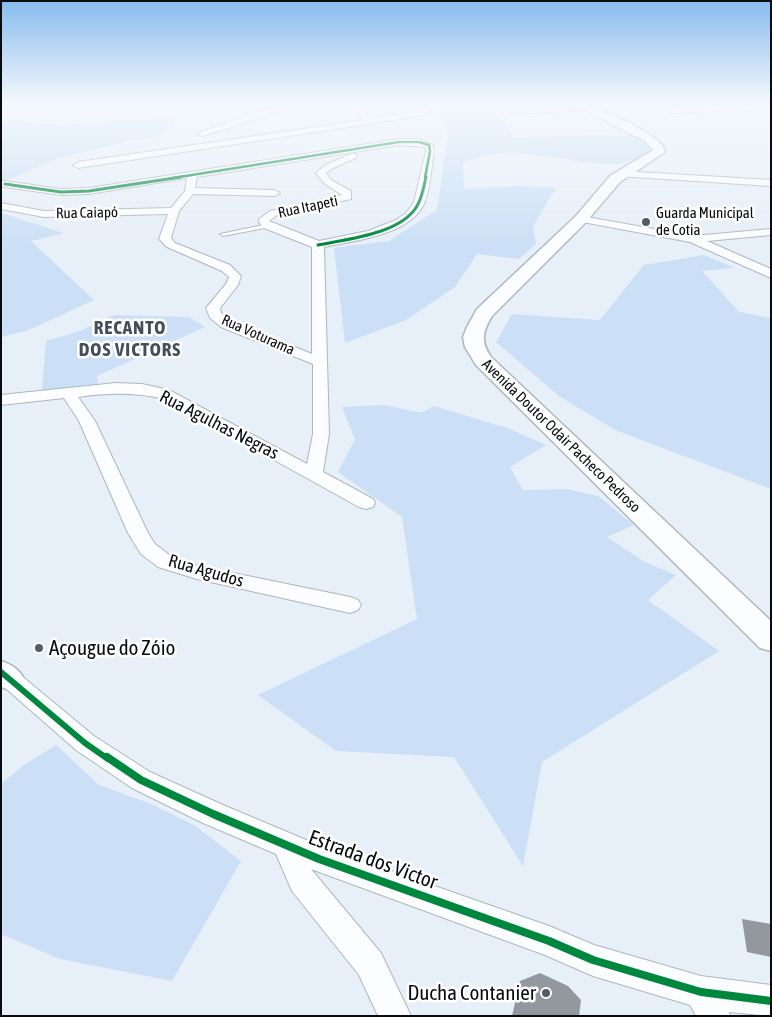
<!DOCTYPE html>
<html>
<head>
<meta charset="utf-8">
<style>
  body { margin:0 }
  #map { position:relative; width:772px; height:1017px; overflow:hidden; background:#e7eff8; font-family:"Asap Condensed",sans-serif }
  canvas { display:block }
  .frame { position:absolute; inset:0; border:2px solid #080c11; pointer-events:none }
</style>
</head>
<body>
<div id="map">
<canvas width="772" height="1017"></canvas>
<div class="frame"></div>
</div>
<script>
const c = document.querySelector('canvas').getContext('2d');
c.lineJoin = 'round';
function paint(path, color) {
  c.fillStyle = color;
  c.fill(path, 'evenodd');
}
function strokePath(path, color, width, dash) {
  c.strokeStyle = color;
  c.lineWidth = width;
  c.lineCap = dash ? 'butt' : 'round';
  c.setLineDash(dash || []);
  c.stroke(path);
}
function write(font, color, halo, rows, align = 'center') {
  c.font = font + ' "Asap Condensed",sans-serif';
  c.lineWidth = 5;
  c.setLineDash([]);
  c.textBaseline = 'middle';
  c.strokeStyle = halo;
  c.fillStyle = color;
  for (const [text, x, y, turn = 0] of rows) {
    c.save();
    c.translate(x, y);
    c.rotate((+turn || 0) * Math.PI / 180);
    c.textAlign = isNaN(turn) ? turn : align;
    if (halo) c.strokeText(text, 0, 0);
    c.fillText(text, 0, 0);
    c.restore();
  }
}
const green = new Path2D(`
  M432 102H474L505 122 513 137 632 135 650 142 651 154C641 157 628 163 618 164 566 166 512 139 463 163L464 189 517 186 556 188 533 226 536 244 519 259 477 254 455 287 406 320 345 343 334 248 389 241 437 210 448 135 445 126 438 116 440 106Z
  M590 102H727L606 113Z
  M178 117 171 128 160 137 129 141 57 159 1 183V121L6 120 59 125Z
  M1 213 64 233 31 241 94 300 29 330 1 337Z
  M704 255 735 268 702 271 739 312 771 318V489L615 430 559 396 496 342 512 314 600 320 644 265Z
  M114 315 189 317 205 327 97 376 98 384 42 391 46 341 80 331Z
  M385 405 421 413 434 406 507 428 546 445 510 467 523 490 565 489 598 496 634 525 607 537 643 561 676 575 648 600 719 651 542 762 523 866 454 757 336 751 258 695 417 619 402 517 338 472 355 439 342 407Z
  M56 745 99 785 151 804 194 825 241 861 172 981 60 959 1 934V784L24 765Z`);
const building = new Path2D(`
  M742 919 771 924V957L747 952Z
  M540 973 568 986 581 1000 579 1016H512L520 981Z`);
const service = new Path2D(`
  M588 108 589 110 511 114 509 113Z
  M268 224 270 225V227L223 236 220 234Z`);
const minor = new Path2D(`
  M351 102H359L372 119 419 112 423 109 417 102H425L432 110 421 116 78 168 73 165 78 162 364 120Z
  M744 102H759L714 111 672 113 668 111 672 109 714 107Z
  M289 104H292V108L203 136 196 134 262 110Z
  M399 139H419L433 145 434 151C431 168 431 188 424 204 410 235 353 241 324 247L329 434 323 472 373 499 375 503 373 507 366 509 359 507 164 399C134 392 108 393 78 397L95 421 148 533 155 544 172 557 199 566 350 597 358 600 361 605 358 610 350 613 197 579 158 567 141 554 128 533 79 421 64 398 1 405V395L116 383 142 384 169 390 307 464 313 434V364L221 327 210 318 206 308 226 284 229 277 222 271 167 247 159 239 168 214 44 217 1 209V203L44 211 171 208 185 191 187 178 89 194 61 195 5 187 2 186 1 182 5 181 61 189 89 188ZM399 145 425 147 426 151 414 202 406 213 396 220 368 231 319 241 269 221 277 215 351 199V191L331 180 326 173 331 169 356 158 357 156 353 153 325 165 316 173 325 184 342 195 270 211 259 219V222L264 228 312 247V354L231 321 221 313 220 308 238 285 241 276 230 265 175 243 171 238 179 211 193 194 275 196 280 193 275 190 195 188 197 177Z
  M621 171 771 180V186L618 176V172Z
  M581 216 693 236 771 229V235L707 241 771 269V278L690 242 577 221 576 219Z
  M10 670 18 673 94 736 150 772 223 805 323 847 549 926 594 945 701 976 771 985V1016L729 1012 730 1016H696L690 1005 593 976 545 955 311 869 381 953 411 1016H378L359 975 292 891 276 854 203 823 132 788 76 750 2 685V673Z`);
const tertiary = new Path2D(`
  M1 661C12 665 19 669 24 679L20 687 10 690 1 687Z`);
const secondary = new Path2D(`
  M570 102H583C599 109 665 135 665 152L620 182 586 222 492 316C483 331 480 341 491 357L771 621V651L760 648 476 365 465 347 463 337 467 327 477 309 576 216 610 176 653 150 645 141Z`);
const cyclewayFar3 = new Path2D(`
  M173 178 399 142H419L429 145 430 151 425 178`);
const cyclewayFar2 = new Path2D(`
  M5 184 61 192 89 191 181 177
  M318 245C347 239 401 234 417 206 422 198 424 186 426 177`);
const cyclewayFar1 = new Path2D(`
  M1 672 85 743 108 759`);
const cycleway = new Path2D(`
  M107 757 141 780 213 814 319 859 549 941 593 960 701 992 771 1001`);
const markers = [
  [646,222,5,"#565b62"],
  [39,648,5,"#565b62"],
  [546,993,5,"#565b62"]
];
const farStreetnames = [
  ["Rua Itapeti",308,207,-12],
  ["Rua Caiapó",87,213,-1],
  ["Rua Voturama",258,335,24],
  ["Avenida Doutor Odair Pacheco Pedroso",561,436,44]
];
const farPoinames = [
  ["Guarda Municipal",656,213],
  ["de Cotia",656,230]
];
const streetNames = [
  ["Rua Agulhas Negras",219,425,27],
  ["Rua Agudos",206,571,16]
];
const farDistrictnames = [
  ["RECANTO",130,328],
  ["DOS VICTORS",130,350]
];
const nearPoinames = [
  ["Açougue do Zóio",49,648],
  ["Ducha Contanier",536,993,"right"]
];
const nearStreetnames = [
  ["Estrada dos Victor",373,860,20]
];
paint(green, '#cbe0f6');
paint(building, '#92989e');
strokePath(service, '#afb6bd', 2);
strokePath(minor, '#afb6bd', 2);
strokePath(tertiary, '#afb6bd', 3);
strokePath(secondary, '#afb6bd', 3);
paint(service, '#fbfdfe');
paint(minor, '#fbfdfe');
paint(tertiary, '#fbfdfe');
paint(secondary, '#fbfdfe');
strokePath(cyclewayFar3, '#00873e', 2.5);
strokePath(cyclewayFar2, '#00873e', 3);
strokePath(cyclewayFar1, '#00873e', 6);
strokePath(cycleway, '#00873e', 8);
const sky = c.createLinearGradient(0, 0, 0, 244);
sky.addColorStop(0, '#87bbee');
sky.addColorStop(0.42, '#f4f8fc');
sky.addColorStop(1, '#f4f8fc00');
c.fillStyle = sky;
c.fillRect(0, 0, 772, 244);
for (const [x, y, r, color] of markers) {
  const dot = new Path2D();
  dot.arc(x, y, r, 0, 2 * Math.PI);
  c.fillStyle = color;
  c.fill(dot);
  strokePath(dot, '#fff', 2);
}
write('15px', '#080c11', '#fff', farStreetnames);
write('15px', '#080c11', '#fff', farPoinames, 'left');
write('18px', '#080c11', '#fff', streetNames);
c.letterSpacing = '1px';
write('bold 19px', '#444f5c', '#fff', farDistrictnames);
c.letterSpacing = '0px';
write('21px', '#080c11', '#fff', nearPoinames, 'left');
write('21px', '#080c11', '#fff', nearStreetnames);
</script>
</body>
</html>
